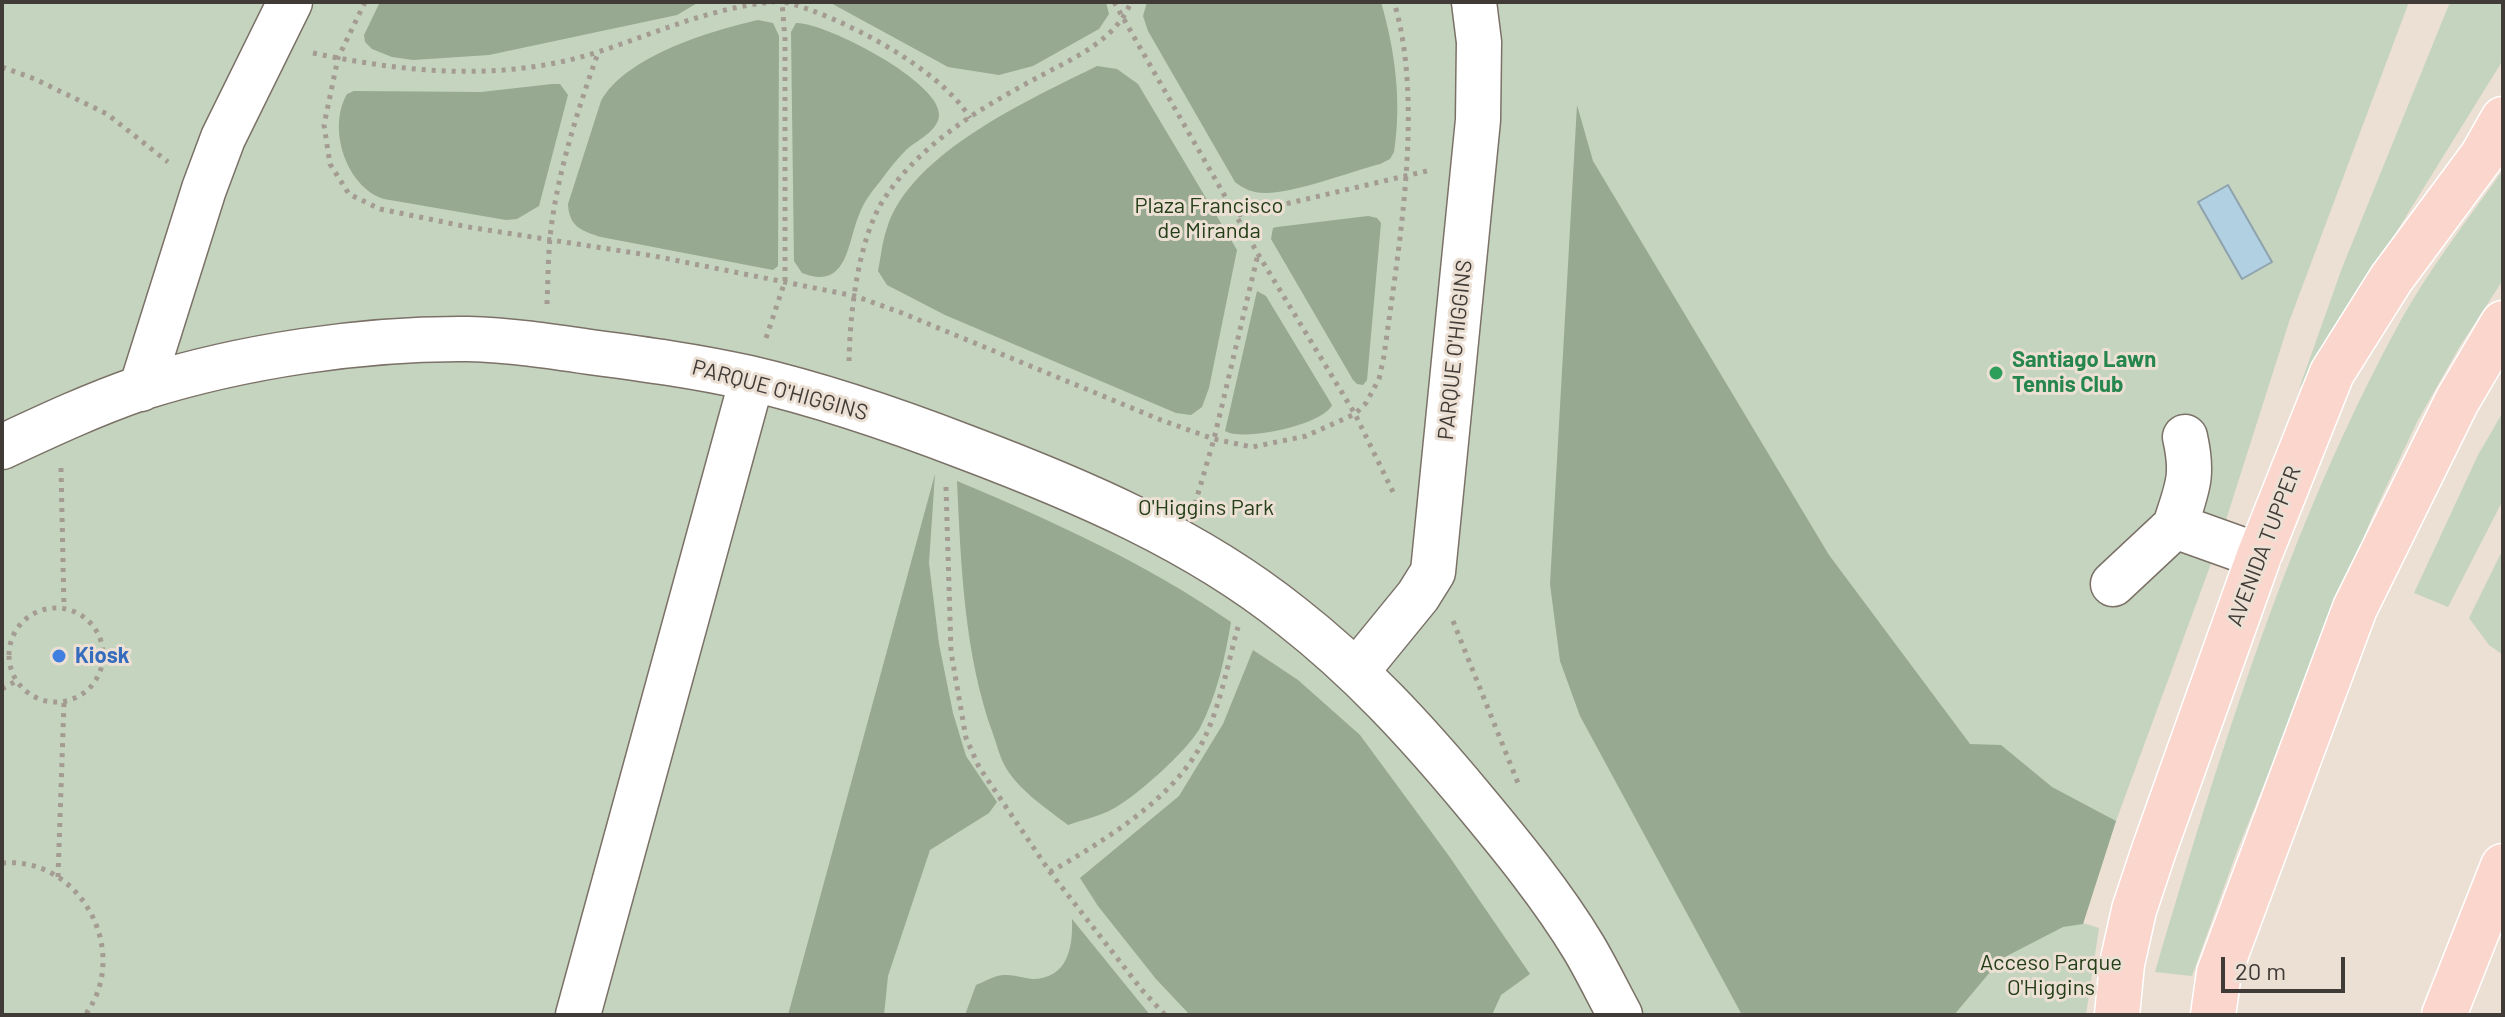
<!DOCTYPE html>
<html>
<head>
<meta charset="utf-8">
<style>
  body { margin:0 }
  #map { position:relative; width:2505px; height:1017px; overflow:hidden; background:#ece0d4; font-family:Barlow,sans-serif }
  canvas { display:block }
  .frame { position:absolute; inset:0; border:4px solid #403b36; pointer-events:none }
  .scale { position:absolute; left:2221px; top:957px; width:124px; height:36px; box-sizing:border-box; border:4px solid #403b36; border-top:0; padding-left:10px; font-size:24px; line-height:28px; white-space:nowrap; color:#403b36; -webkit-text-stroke:6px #ece0d4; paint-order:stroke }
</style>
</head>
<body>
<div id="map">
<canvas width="2505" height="1017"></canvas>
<div class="frame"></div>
<div class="scale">20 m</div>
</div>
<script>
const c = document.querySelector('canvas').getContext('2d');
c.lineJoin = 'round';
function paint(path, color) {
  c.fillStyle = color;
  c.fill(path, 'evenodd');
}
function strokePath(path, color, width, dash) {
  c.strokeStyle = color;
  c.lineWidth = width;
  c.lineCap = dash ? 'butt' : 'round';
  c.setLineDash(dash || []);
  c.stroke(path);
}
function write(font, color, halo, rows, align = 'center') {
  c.font = font + ' Barlow,sans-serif';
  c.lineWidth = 6;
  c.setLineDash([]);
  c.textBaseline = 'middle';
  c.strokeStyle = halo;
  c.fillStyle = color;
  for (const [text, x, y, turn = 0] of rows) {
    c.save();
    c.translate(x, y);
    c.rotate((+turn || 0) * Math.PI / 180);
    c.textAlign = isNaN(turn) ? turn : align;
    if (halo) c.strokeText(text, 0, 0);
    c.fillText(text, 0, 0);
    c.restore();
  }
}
const green = new Path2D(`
  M2 2H2409L2289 322 2219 542 2116 821 2083 923 2099 928 2086 1015H2Z
  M2450 2H2503V60L2299 389 2342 268Z
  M2503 170V280L2460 346 2418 420 2372 517 2237 851 2192 976 2155 972C2221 750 2289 524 2401 320 2430 268 2468 219 2503 170Z
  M2503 412V500L2448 607 2414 593 2478 455Z
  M2503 549V655L2489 645 2469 618Z`);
const forest = new Path2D(`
  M380 2H699L677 15 489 55 413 60 392 57 372 49 365 42 364 35Z
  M829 2H1106L1109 14 1099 29 1033 66 999 75 948 67Z
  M1147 2H1381C1395 50 1402 102 1394 152L1390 159 1380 164C1350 172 1292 194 1264 193 1253 193 1244 189 1235 182L1148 31 1143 16Z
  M758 20 773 23 779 36 778 266 773 270 601 237C582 231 569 227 568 204L601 101C626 56 710 31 758 20Z
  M796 23C825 22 943 83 939 116 937 132 917 140 906 150 897 159 889 169 882 179 873 190 864 201 859 215 847 243 848 291 802 273L794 261 791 32Z
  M1097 66 1117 69 1138 84 1237 250 1209 388 1202 407 1191 415 1176 413 945 315 887 285 878 271C881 257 882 242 887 228 911 152 1031 99 1097 66Z
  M552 84H560L568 95 539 206 517 219 506 220 384 199C346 187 327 128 347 94L354 91 481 92Z
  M1577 105 1593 161 1829 555 1970 744 2001 745 2052 787 2116 821 2083 924 2063 927 2001 959 1954 1015H1742L1580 716 1560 661 1550 584Z
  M1368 216 1377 218 1381 223 1367 380 1363 385 1357 384 1353 380 1271 239 1273 228 1277 227Z
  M1257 291 1266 296 1332 405C1323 425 1243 442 1225 431L1226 427Z
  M935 474 929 563 939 644 953 713 966 756 997 802 989 813 930 850 888 976 884 1015H788Z
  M957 481C1052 521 1146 563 1231 622 1225 658 1217 695 1200 728 1187 751 1133 800 1109 811 1096 817 1082 820 1068 825 1046 808 1021 792 1006 768 1000 758 997 745 993 734 964 654 961 565 957 481Z
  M1253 650 1298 680 1360 735 1449 856 1530 974 1501 995 1492 1015H1190L1156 979 1098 906 1080 878 1179 796 1223 724Z
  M1072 919 1150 1015H965L976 985C986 981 996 974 1007 975 1015 975 1023 978 1032 979 1068 979 1073 947 1072 919Z`);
const water = new Path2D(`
  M2228 185 2272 262 2242 279 2198 202Z`);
const path = new Path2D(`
  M365 2 338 58 324 125 330 164 349 194 380 209 468 227 654 256 855 296 902 313 1161 420 1214 439 1252 447 1306 436 1355 414 1366 403 1379 379 1384 356C1398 250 1425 105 1394 2
  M785 2C840 16 940 68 970 118
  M1114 2 1258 254 1355 414 1395 496
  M313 53C408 73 504 82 598 52 656 33 712 7 774 2
  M2 67 35 79 107 114 168 162
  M1238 215 1431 170
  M547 304C548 282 548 259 550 237 557 174 577 112 598 53
  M766 338 785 281V39L782 2
  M849 361C850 313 858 236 886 196 924 140 986 105 1044 74 1078 56 1116 39 1131 2
  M61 468 64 608
  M946 487 951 652 966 738 979 767 1050 872 1142 990 1165 1015
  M1195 504 1214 439 1258 254
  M9 655a47 47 0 1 1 94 0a47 47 0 1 1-94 0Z
  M1453 621 1518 783
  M2 689 16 681
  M2 863C81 856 132 953 85 1015
  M1050 872C1102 842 1172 800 1201 745 1220 709 1227 666 1238 627
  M58 877 64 702`);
const minor = new Path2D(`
  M141 389 204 189 223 138 290 2
  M2185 437C2194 477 2187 488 2175 526L2259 556
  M2 447C47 426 94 404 141 388 242 356 363 338 468 339 509 340 550 346 590 352 643 359 696 366 749 378 822 395 895 420 965 447 1079 490 1195 539 1291 616 1359 669 1416 731 1471 797 1511 845 1552 895 1584 948 1597 970 1608 993 1620 1015
  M2113 584 2175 526
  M1356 672 1418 596 1433 572 1478 120 1479 42 1474 2
  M578 1015 752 379`);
const major = new Path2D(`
  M2117 1015 2122 964 2134 910 2154 850 2259 556 2332 373 2391 279 2482 156 2503 119
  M2213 1015 2219 973 2355 608 2457 401 2503 323
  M2444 1015 2503 866`);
const markers = [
  [1996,373,8,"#2e9e5b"],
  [59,656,8,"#3f7fe0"]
];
const parkNames = [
  ["Plaza Francisco",1209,206],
  ["de Miranda",1209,231],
  ["O'Higgins Park",1206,508],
  ["Acceso Parque",2051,963],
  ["O'Higgins",2051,988]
];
const streetNames = [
  ["PARQUE O'HIGGINS",1455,350,-84],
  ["PARQUE O'HIGGINS",780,390,15],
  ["AVENIDA TUPPER",2264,546,-69]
];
const leisureNames = [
  ["Santiago Lawn",2012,360],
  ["Tennis Club",2012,385]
];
const shopNames = [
  ["Kiosk",75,656]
];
paint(green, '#c4d4bf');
paint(forest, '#97a990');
paint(water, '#b1d0e1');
strokePath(water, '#8fa3ae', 2);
strokePath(minor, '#7b7167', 47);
strokePath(major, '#fff', 47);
strokePath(path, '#a49b92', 5, [4, 6]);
strokePath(minor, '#fff', 44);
strokePath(major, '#fbd6cd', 44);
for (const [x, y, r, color] of markers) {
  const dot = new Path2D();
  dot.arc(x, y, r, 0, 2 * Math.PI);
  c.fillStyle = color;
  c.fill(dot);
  strokePath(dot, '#ece0d4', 3);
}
write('22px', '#233e18', '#ece0d4', parkNames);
write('22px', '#403b36', '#ece0d4', streetNames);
write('bold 22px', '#27864d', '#ece0d4', leisureNames, 'left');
write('bold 22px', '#366cbe', '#ece0d4', shopNames, 'left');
</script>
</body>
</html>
